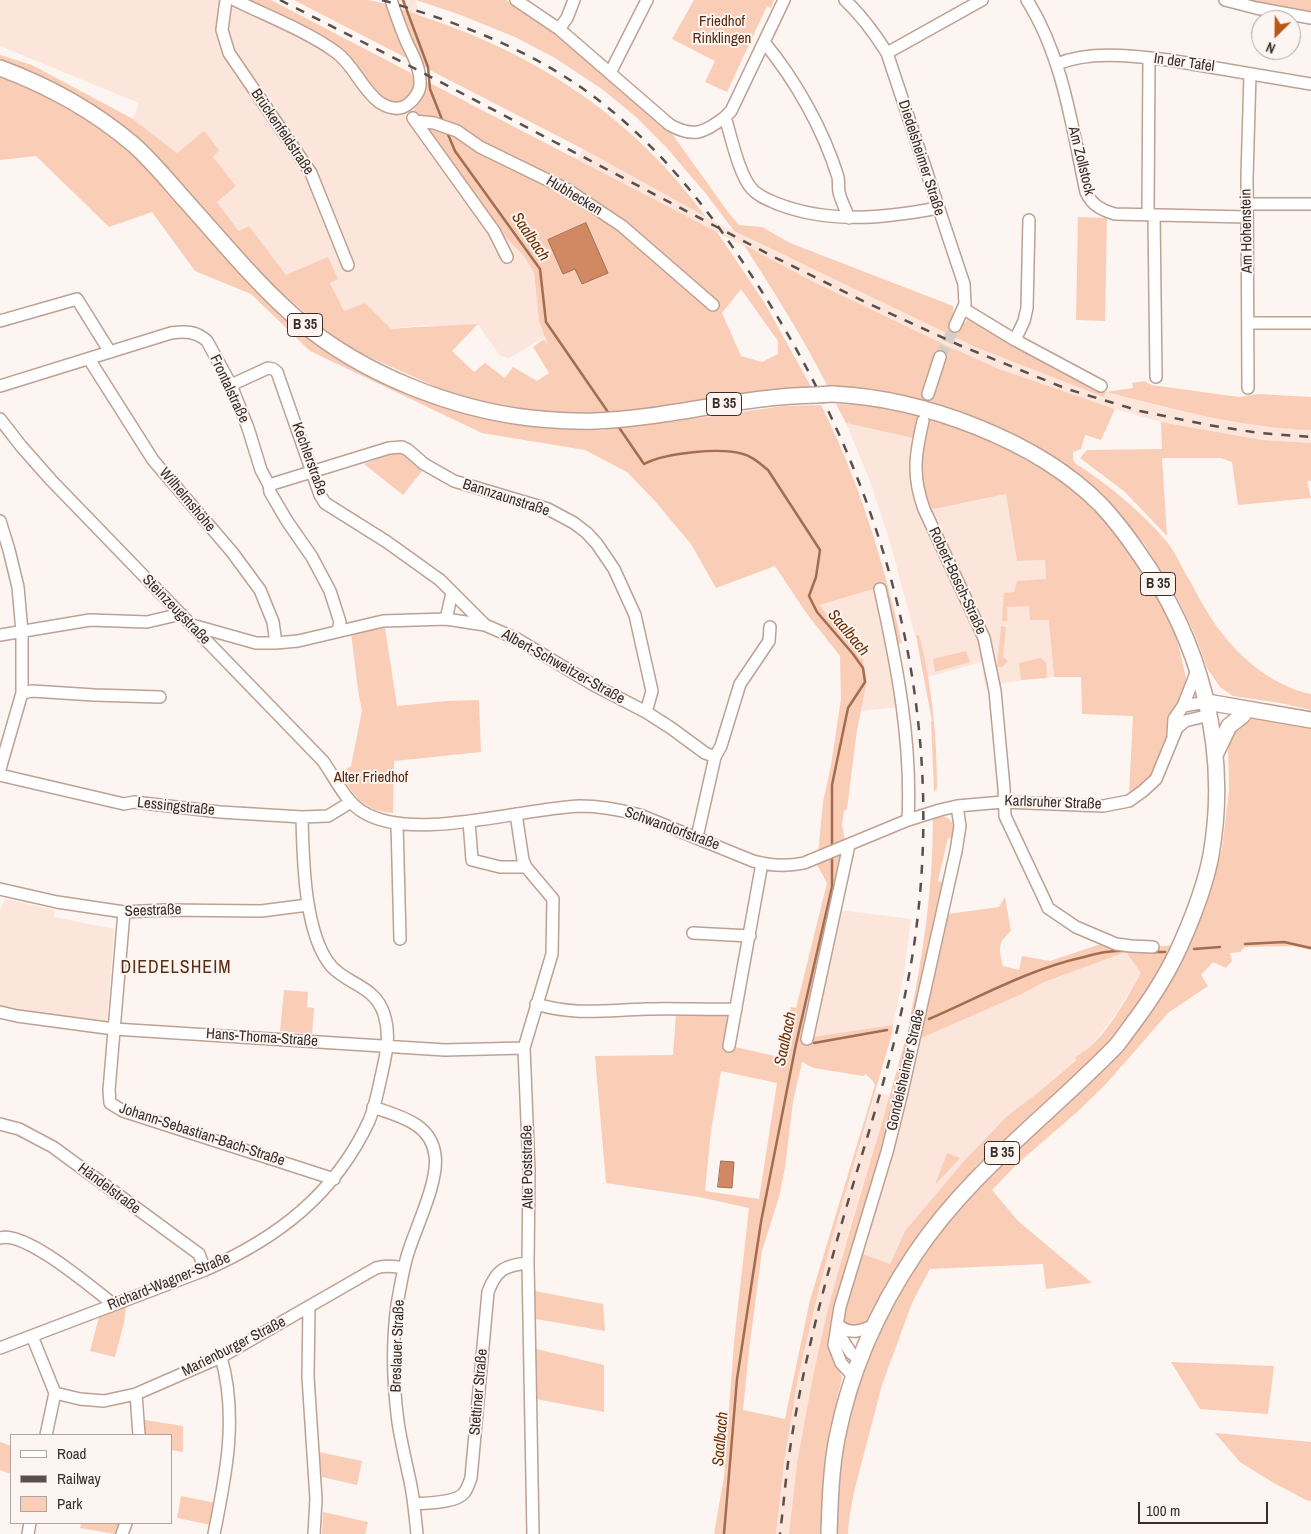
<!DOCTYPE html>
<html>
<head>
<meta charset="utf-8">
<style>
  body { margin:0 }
  #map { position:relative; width:1311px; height:1534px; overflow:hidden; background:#fcf5f2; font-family:"Archivo Narrow",sans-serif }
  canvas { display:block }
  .legend { position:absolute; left:10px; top:1434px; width:162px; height:90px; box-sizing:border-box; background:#fcf5f2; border:1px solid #aea5a1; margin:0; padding:6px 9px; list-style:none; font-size:15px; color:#382d27 }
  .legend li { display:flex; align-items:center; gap:10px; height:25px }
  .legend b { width:25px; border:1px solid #aea5a1 }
  .north { position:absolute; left:1251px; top:10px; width:50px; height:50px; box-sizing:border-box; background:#fcf5f2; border:1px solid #aea5a1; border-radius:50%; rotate:203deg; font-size:14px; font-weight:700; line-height:20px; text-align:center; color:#382d27 }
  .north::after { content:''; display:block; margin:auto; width:18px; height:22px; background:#b95918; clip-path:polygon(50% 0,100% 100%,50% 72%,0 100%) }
  .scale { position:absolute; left:1138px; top:1502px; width:130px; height:22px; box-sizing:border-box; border:2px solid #382d27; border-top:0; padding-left:6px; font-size:15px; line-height:18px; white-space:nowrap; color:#382d27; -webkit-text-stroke:4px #fcf5f2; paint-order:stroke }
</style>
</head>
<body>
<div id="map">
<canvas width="1311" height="1534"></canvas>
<ul class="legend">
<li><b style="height:6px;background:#fff"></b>Road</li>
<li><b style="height:6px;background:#5a4f4a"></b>Railway</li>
<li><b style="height:14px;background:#facdb6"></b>Park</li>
</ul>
<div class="north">N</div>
<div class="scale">100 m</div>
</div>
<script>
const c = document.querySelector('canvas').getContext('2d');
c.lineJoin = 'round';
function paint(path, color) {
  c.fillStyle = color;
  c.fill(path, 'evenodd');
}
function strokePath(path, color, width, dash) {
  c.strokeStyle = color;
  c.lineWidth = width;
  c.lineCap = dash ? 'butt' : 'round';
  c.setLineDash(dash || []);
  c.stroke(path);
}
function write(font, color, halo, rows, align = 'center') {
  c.font = font + ' "Archivo Narrow",sans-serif';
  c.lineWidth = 4;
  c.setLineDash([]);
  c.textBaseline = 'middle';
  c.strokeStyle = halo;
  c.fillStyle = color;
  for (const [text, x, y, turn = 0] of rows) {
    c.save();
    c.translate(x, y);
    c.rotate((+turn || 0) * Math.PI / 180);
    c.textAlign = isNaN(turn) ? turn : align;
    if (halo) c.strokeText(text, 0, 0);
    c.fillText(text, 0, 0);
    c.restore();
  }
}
const built = new Path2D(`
  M0 0H246L316 39 399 105 413 110 497 229 524 256 534 273 539 321 545 337 509 358 500 356 478 324 444 327 423 325 390 329 365 303 344 311 330 282 286 275 249 226 240 231 217 202 236 186 213 157 204 131 177 153 133 119 139 103 0 46Z
  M387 0H416L419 16 388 6Z
  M583 149 704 216 776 252 1104 397 1106 392 1163 407 1260 426 1311 430V443L1262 440 1161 422 1115 409 999 369 939 342 814 282 577 160Z
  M846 423 923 440 934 509 1006 494 1017 561 1045 560 1054 677 1030 679 985 686 982 662 928 677 919 636H915L890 542 870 481Z
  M877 588 900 707 861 711 867 682 855 642 847 636 841 620 829 617 818 605Z
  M5 899 55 910 54 917 114 929 107 1022 18 1011 0 1007V910Z
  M831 909 911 919 904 973 893 1025 804 1038Z
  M1127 952 1141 973 1115 1015 1094 1042 1082 1054 1076 1057V1059L1040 1091 1007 1116 992 1131 905 1231 890 1264 860 1253 919 1039 1022 994 1042 983Z
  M876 1092 890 1096 845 1243 812 1381 797 1463 789 1534H776L784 1462 798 1378 832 1239Z`);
const green = new Path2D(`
  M246 0H271L411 73 415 85 413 95 399 105 382 100 338 52Z
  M294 0C317 0 342 0 366 0 381 1 411 13 427 18 541 56 635 120 706 217L583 149Z
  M416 0H506L555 33 673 135 728 212 739 225 762 227 790 243 953 306 954 318 965 323 969 317 1083 383 1105 392 1133 388 1132 383 1145 381 1151 385 1239 397 1258 394 1311 397V430C1242 428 1173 409 1106 392L1104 397 978 348 734 231 707 195 666 147 636 117 602 89 555 58 515 37 458 14Z
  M694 0H774L771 8 767 6 727 92 705 82 715 61 672 39Z
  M1235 0H1311V16Z
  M0 55 32 65 133 119 177 153 204 131 219 150 213 157 236 186 217 202 239 231 249 226 286 275 328 257 338 279 330 283 344 311 365 303 391 329C420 326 449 326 478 324L452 351 474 372 485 363 505 378 513 367 537 381 549 373 533 347 544 339 548 346 539 321 534 273 524 256 497 229 413 110C421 102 427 93 426 81L717 232 764 302 813 390 630 410 605 414H538L457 396 344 346 269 282 145 146 87 104 49 80 31 71 0 61ZM741 289 778 341V354L762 362 741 356 722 313Z
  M0 73 78 111 131 149 318 342C325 348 332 354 339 359 351 368 366 374 380 380 449 414 528 433 606 430V426L698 418 784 406 821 405C859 480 883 561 902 643L890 646 877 588 819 605 829 617 841 620 847 636 861 651 867 682 857 730 847 809 844 811 842 825 845 841 818 854 823 802 831 765 841 699 840 656 807 614 775 566 716 588 691 544 654 500 627 472 585 450 482 433 310 351 251 294 195 271 152 212 109 227 36 156 0 160Z
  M1078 217 1107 218 1105 321 1076 320Z
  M744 245 814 282 939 342 999 369 1115 409 1101 440 1085 435 1081 449 1073 452V459L1075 463C1109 485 1141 511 1167 542 1176 553 1182 569 1190 581 1197 594 1204 608 1213 621 1235 654 1271 686 1311 694V710L1280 703 1233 696 1220 687 1207 668 1195 635 1179 601 1145 545 1088 484 993 428 938 405 877 392 829 389C804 339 774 292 744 245Z
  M836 404 876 405 930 418 989 440 1040 468 1074 490 1098 512 1149 576 1175 631 1187 682V689L1169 722 1165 744 1153 774 1145 783 1129 795 1133 716 1082 714 1081 677H1054L1049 620H1030L1029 606 1007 607V621H1002L1004 593 1014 592 1017 581 1046 579 1045 560 1017 561 1006 494 934 509 928 507C919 479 919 470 922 440L846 423Z
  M1161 422 1262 440 1311 443V481H1307L1311 498 1238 505 1232 462 1221 458H1162L1167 536 1125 492 1080 458 1087 450 1162 449Z
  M400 453 405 455 422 471 403 495 364 464 390 454Z
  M1001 626 1006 627 1003 657 1008 661 1002 667H997Z
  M385 628 397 706 447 701 479 700 481 752 394 761 393 813C364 811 354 796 340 773L351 766 362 711 358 690 351 633Z
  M919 635C932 685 937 737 937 788L934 792 931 721H932L916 636Z
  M966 651 970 662 935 672 933 659Z
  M1041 658 1046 663 1047 678 1021 680 1019 663Z
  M1253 717 1311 725V950L1292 946 1245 947 1240 952 1230 953 1232 961 1226 968 1213 962 1201 975 1208 986 1168 1013 1106 1084 1076 1113 1017 1164 992 1190 1018 1221 1092 1283 1046 1289 1043 1264 930 1269 912 1303 882 1385 854 1492 849 1520 848 1534H835L843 1447 847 1429 859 1381 888 1316 909 1276 938 1233 981 1181 1112 1060 1186 946 1204 911 1222 849 1229 790 1228 742 1231 733 1245 719Z
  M943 816C954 819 955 830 954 839L948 838 938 881 945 883 911 1023H909C923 956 933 888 933 819Z
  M844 850 805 1038 893 1025 892 1034 832 1239 814 1310 798 1378 784 1462 776 1534H714L724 1477 734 1342 749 1208 699 1197 606 1183 595 1056 673 1055 676 1014 730 1016 726 1045 779 1057 791 1007 796 1008 827 883 816 863ZM802 1062 814 1068 863 1076 866 1074 873 1081 875 1085 810 1300 785 1419 743 1410 749 1351 762 1251 779 1197 785 1168 793 1102ZM721 1071 777 1083 759 1199 705 1191 711 1131Z
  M1005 897 1011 931C997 943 999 949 1003 966L1019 970 1022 956 1050 961 1113 940 1153 947 1174 945 1164 964 1134 1010 1104 1047 976 1166 898 1268 867 1320 865 1324 856 1328 845 1323 843 1316 860 1253 890 1264 905 1231 965 1160 1007 1116 1040 1091 1076 1060 1075 1057C1103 1044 1126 999 1141 973L1126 952 1042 983 1022 994 919 1039 948 914 999 907Z
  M284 990 308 992 307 1007 314 1008 312 1034 280 1031Z
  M911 1025 883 1143 834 1311 829 1339 842 1378 829 1433 824 1471 822 1534H789L797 1463 812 1381 827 1313 846 1243 883 1119 909 1027Z
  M947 1153 960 1158 935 1185Z
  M535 1291 603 1304 605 1331 536 1319Z
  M126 1307 124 1323 115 1357 90 1351 99 1317Z
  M536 1349 604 1365V1412L536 1399Z
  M1171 1362 1274 1366 1268 1414 1200 1409Z
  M145 1420 183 1426V1452L171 1450V1435H144Z
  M1215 1433 1311 1442V1501L1306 1500 1272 1482 1240 1462Z
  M0 1442 11 1446V1474L0 1470Z
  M319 1452 362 1461 357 1485 322 1477Z
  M181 1496 216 1503 211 1525 177 1518Z
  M323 1512 368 1522 365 1534H322Z
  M81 1523H119L115 1534 80 1528Z`);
const water = new Path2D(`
  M586 223 608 273 582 284 575 269 563 274 548 240Z
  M721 1161 734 1162 732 1188 718 1187Z`);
const stream = new Path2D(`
  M403 0 428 67 430 89 443 122
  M447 132 455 151 540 269 546 322 610 415
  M618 426 644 464C665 453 720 447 743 454 752 456 761 464 768 470L820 550 816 577 809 596 817 612 853 654 863 668 865 682 848 708 832 785V847
  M1245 944 1284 942 1311 948
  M1194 949 1220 947
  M1154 952H1165
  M929 1019C980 997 1029 969 1084 957 1098 953 1111 950 1126 951
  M814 1043 887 1030
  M724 1534 737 1379 761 1222 796 1044 832 887V855`);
const minorTunnel = new Path2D(`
  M940 357 955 326`);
const minor = new Path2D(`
  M226 0 222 30 229 53 311 173 348 265
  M235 0C267 16 309 32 337 53 354 66 362 89 379 102 388 108 398 111 407 105 414 100 421 91 420 82 420 68 413 55 407 43 401 29 396 15 391 0
  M516 0 559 29 670 125C694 138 704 133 725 117
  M784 0 731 111 725 117C731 136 739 175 752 189 759 197 769 200 778 204 830 224 885 218 938 208
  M845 0C862 16 875 34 887 53L964 284 965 304 955 326
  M1027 0C1063 57 1072 127 1086 192 1092 205 1101 210 1115 214L1247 217
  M1225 0 1256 8 1311 18
  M559 29 567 18 574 0
  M764 42C796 81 823 129 838 177 839 182 838 187 839 192 841 201 846 210 849 218
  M887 53 982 0
  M1057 64C1091 50 1133 56 1169 60L1311 84
  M610 73 647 0
  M413 118 494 231 507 257
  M415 121 434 123 457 131 480 147 568 190 622 226 713 305
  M1247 204H1311
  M1148 214 1149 58
  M1154 215 1156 377
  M964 309 1015 340 1101 386
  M0 321 77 299 110 352
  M1248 323H1311
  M1015 340 1024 321 1027 308 1029 220
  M89 359 153 460 232 552 260 590 273 622 276 643
  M231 385 268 368 273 369 277 372 320 495 325 503 387 542 440 580 485 625
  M0 386 171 333C185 331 196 331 207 341L231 385 248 428 261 470 269 485 270 492 287 521 312 557 330 591 340 622 338 631
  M1248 388 1247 177 1250 74
  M928 394 940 357
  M0 419 21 446 51 480 323 761C335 778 345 801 363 812 413 843 522 808 580 806 601 806 621 810 640 815L753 861C771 866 786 867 804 863L908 820 940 810 957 806 1003 802 1103 806 1129 801 1143 791 1156 779 1177 728 1185 721 1210 715
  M923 421C915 455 912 476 924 509L984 638 995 691 1004 788 1005 816 1046 903 1048 908 1076 927 1116 944 1131 946 1153 947
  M269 485 389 448 402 447 408 450 424 464 454 481 548 509 574 523 587 533 597 544 614 569 635 615 652 691 646 712
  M0 521 9 550 18 587 22 632V693L0 769
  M880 589C897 665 912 742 908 820
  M446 619 452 593
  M192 625 256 643H276L298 641 383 621 446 619 485 625 517 639 592 684 646 712 671 728 705 753 715 757
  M0 635 90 620 147 622 181 614
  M22 693 32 691 94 695 160 697
  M1183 706 1198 668
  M1173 735 1174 719 1183 706 1207 702
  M0 775 124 804 134 802 220 812 302 817 328 816 351 802
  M516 814 523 860 526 867 553 899 552 954 524 1048 529 1171 528 1263 533 1534
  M469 821 472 860 500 867H526
  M397 823 400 939
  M697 837 715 757 721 746 740 684 769 641 770 627
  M0 889 57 902 124 912 165 910 261 911 308 905
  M124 912 109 1090 110 1103 123 1111 334 1179
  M693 933 750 936
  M536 1004C576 1016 607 1010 647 1009 677 1008 707 1010 736 1009
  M0 1012 17 1016 114 1029 445 1050 524 1048
  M807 1039 849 845
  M729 1046 762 863
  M373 1107C399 1116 431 1123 435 1155 439 1181 416 1227 408 1253 403 1269 400 1288 397 1305 392 1342 393 1384 398 1422 401 1442 406 1462 410 1481 414 1499 415 1516 417 1534
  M0 1124 19 1129 53 1147 199 1254 205 1270
  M0 1238C25 1230 92 1288 113 1304
  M309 1307 308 1377 316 1499 314 1534
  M837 1324C850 1336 861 1331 875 1325
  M837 1331 851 1353 860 1360
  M32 1336 55 1393 46 1435
  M0 1348 205 1270C278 1238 335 1194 369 1121 375 1107 378 1091 381 1077 386 1055 391 1036 384 1014 375 986 349 985 332 967 304 936 303 858 302 817
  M853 1376 841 1363 834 1345 840 1307 887 1152 902 1092 956 851 960 826 957 806
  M55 1393 80 1399 104 1401 136 1394 221 1357 376 1268C386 1265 394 1266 404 1268
  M136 1394 139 1435
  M414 1504C427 1503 456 1503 464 1493 468 1488 469 1483 471 1478L488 1292C496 1270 505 1265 528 1263
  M28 1534 30 1523
  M122 1534 126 1523
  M214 1534C226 1475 238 1416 221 1357`);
const major = new Path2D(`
  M0 68C49 86 94 111 134 145 153 162 169 182 185 200 223 242 259 287 302 323 363 374 452 409 530 418 551 420 575 422 596 421 670 418 742 396 816 395
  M1207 702 1311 720
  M1216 753 1229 726 1243 715
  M829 1534C830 1502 831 1469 837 1438 850 1372 878 1309 915 1254 970 1172 1048 1116 1116 1046 1122 1039 1128 1030 1134 1022 1152 998 1168 973 1180 946 1193 917 1205 887 1211 855 1230 747 1200 640 1138 552 1127 536 1115 520 1101 505 1037 440 922 398 832 394`);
const rail = new Path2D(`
  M280 0 406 64 774 257 865 302 959 345 1067 389 1140 411 1208 425 1259 433 1311 437
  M382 0C457 22 530 49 593 96 661 147 712 213 757 284 879 472 943 689 918 914 906 1028 866 1134 836 1244 816 1316 798 1389 788 1463 785 1486 783 1510 780 1534`);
const majorBridge = new Path2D(`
  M816 395 832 394`);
const shields = [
  [305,325,35],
  [724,404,35],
  [1158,584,35],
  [1002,1153,35]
];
const shieldNames = [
  ["B 35",305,325],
  ["B 35",724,404],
  ["B 35",1158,584],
  ["B 35",1002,1153]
];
const parkNames = [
  ["Friedhof",722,22],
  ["Rinklingen",722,39],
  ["Alter Friedhof",371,778]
];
const streetNames = [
  ["In der Tafel",1184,63,8],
  ["Brückenfeldstraße",282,132,56],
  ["Diedelsheimer Straße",921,158,72],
  ["Am Zollstock",1081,161,76],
  ["Hubhecken",574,196,31],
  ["Am Hohenstein",1247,231,-91],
  ["Frontalstraße",229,389,65],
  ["Kechlerstraße",309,459,70],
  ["Bannzaunstraße",506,498,18],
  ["Wilhelmshöhe",187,500,50],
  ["Robert-Bosch-Straße",957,581,65],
  ["Steinzeugstraße",176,610,46],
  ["Albert-Schweitzer-Straße",563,667,29],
  ["Karlsruher Straße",1053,803,2],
  ["Lessingstraße",176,807,6],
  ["Schwandorfstraße",672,829,20],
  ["Seestraße",153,911,-2],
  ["Hans-Thoma-Straße",262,1038,4],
  ["Gondelsheimer Straße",906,1070,-77],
  ["Johann-Sebastian-Bach-Straße",202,1135,18],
  ["Alte Poststraße",528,1167,-91],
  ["Händelstraße",109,1189,37],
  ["Richard-Wagner-Straße",169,1282,-22],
  ["Breslauer Straße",398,1346,-88],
  ["Marienburger Straße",234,1347,-27],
  ["Stettiner Straße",479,1392,-85]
];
const waterNames = [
  ["Saalbach",530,237,56],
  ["Saalbach",848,633,50],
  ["Saalbach",786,1039,-78],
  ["Saalbach",721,1439,-85]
];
const quarterNames = [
  ["DIEDELSHEIM",176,968]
];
paint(built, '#fce5da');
paint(green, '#facdb6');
paint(water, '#d08963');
strokePath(water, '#a26d51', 1);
strokePath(stream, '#a26d51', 2.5);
strokePath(minorTunnel, '#d5cdc9', 11, [11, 5.5]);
strokePath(minor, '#bda193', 14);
strokePath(major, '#bda193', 18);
strokePath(minor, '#fff', 11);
strokePath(major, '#fff', 15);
strokePath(rail, '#5a4f4a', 2.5, [9, 9]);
strokePath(majorBridge, '#bda193', 18, []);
strokePath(majorBridge, '#fff', 15);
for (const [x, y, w] of shields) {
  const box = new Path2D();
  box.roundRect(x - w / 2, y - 11.5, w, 23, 4);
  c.fillStyle = '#fcf5f2';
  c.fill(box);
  strokePath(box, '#382d27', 1);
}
write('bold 14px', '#382d27', null, shieldNames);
write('15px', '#58290c', '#fcf5f2', parkNames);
write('15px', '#382d27', '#fcf5f2', streetNames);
write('italic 16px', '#6f2e00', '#fcf5f2', waterNames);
c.letterSpacing = '1px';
write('18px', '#5b2c10', '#fcf5f2', quarterNames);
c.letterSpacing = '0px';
</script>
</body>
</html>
